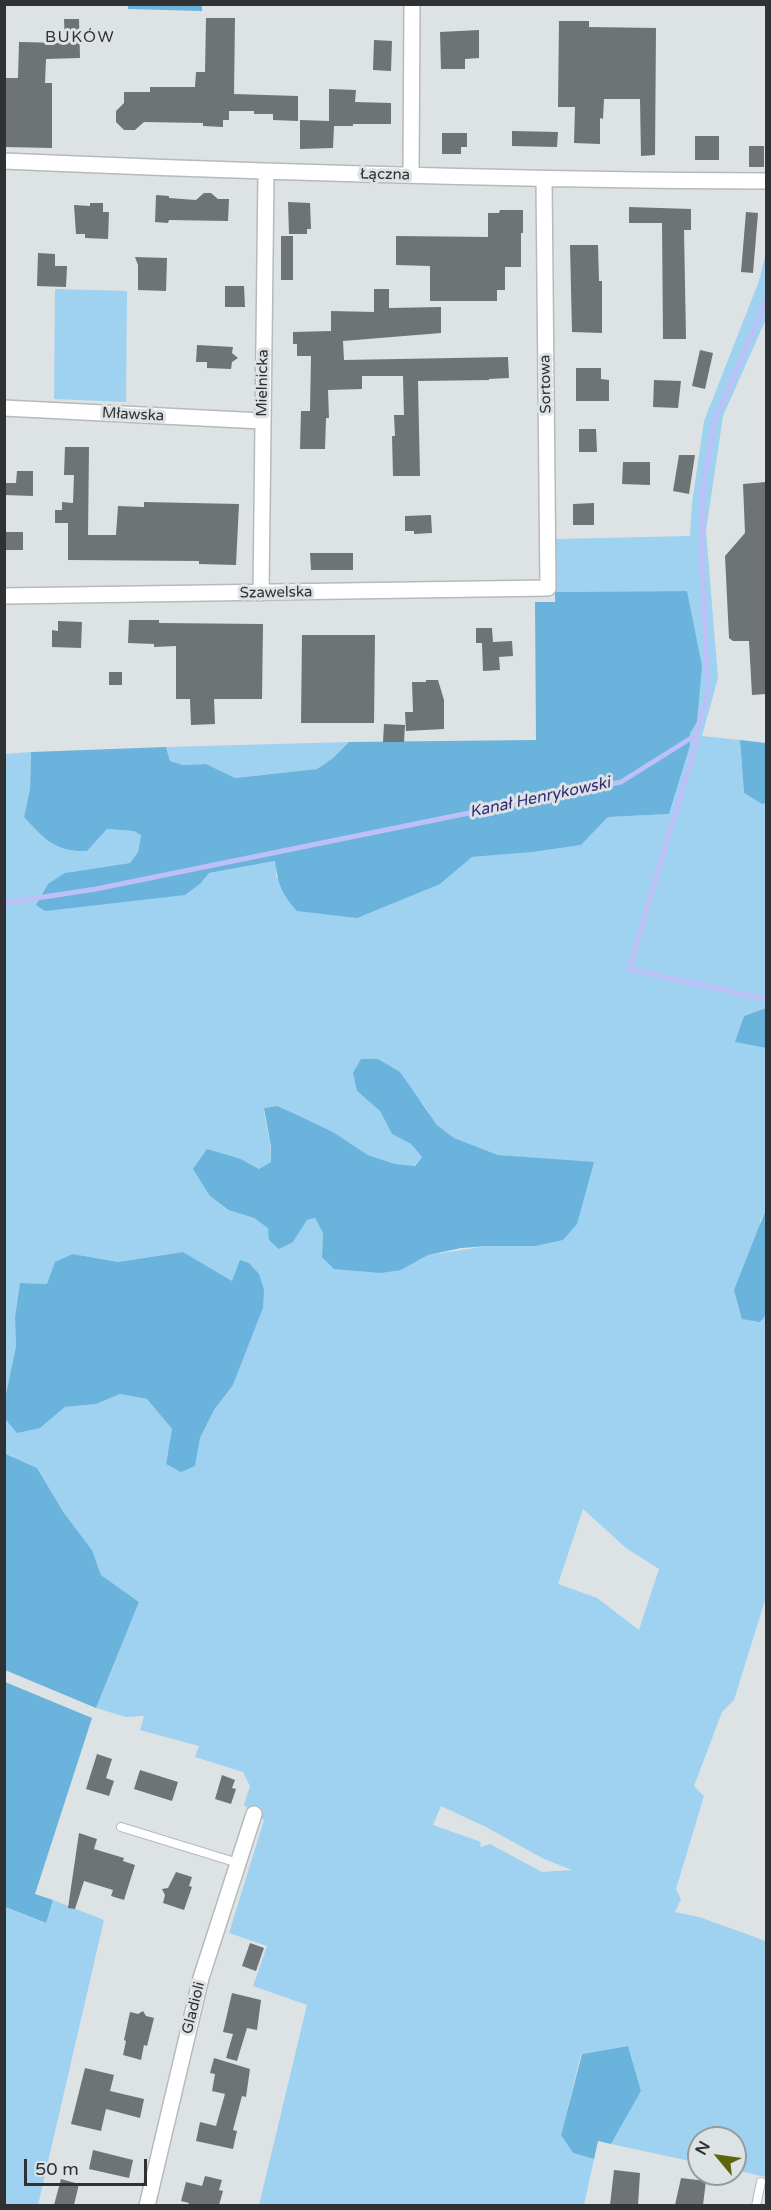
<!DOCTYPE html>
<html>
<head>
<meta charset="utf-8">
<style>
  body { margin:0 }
  #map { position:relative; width:771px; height:2210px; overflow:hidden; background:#dde2e5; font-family:"Varela Round",sans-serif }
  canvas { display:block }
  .frame { position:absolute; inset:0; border:6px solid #2f3132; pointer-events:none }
  .north { position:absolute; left:687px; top:2126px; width:60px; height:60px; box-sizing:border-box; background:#dde2e5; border:2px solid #979b9d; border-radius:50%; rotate:299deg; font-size:16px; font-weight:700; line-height:24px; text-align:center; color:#2f3132 }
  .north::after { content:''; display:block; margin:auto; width:21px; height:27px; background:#5c6608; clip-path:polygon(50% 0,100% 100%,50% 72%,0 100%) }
  .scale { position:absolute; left:24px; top:2159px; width:123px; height:27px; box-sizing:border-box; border:3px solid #2f3132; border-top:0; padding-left:8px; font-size:18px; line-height:21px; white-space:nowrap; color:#2f3132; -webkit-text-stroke:4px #dde2e5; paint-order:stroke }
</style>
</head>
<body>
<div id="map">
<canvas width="771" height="2210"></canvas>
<div class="frame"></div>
<div class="north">N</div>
<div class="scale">50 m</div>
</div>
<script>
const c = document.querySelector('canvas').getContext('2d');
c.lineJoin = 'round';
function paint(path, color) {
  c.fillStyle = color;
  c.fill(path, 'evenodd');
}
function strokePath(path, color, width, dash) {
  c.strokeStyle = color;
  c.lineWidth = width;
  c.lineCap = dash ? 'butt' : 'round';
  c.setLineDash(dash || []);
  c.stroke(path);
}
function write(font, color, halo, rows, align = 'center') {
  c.font = font + ' "Varela Round",sans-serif';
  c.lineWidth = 6;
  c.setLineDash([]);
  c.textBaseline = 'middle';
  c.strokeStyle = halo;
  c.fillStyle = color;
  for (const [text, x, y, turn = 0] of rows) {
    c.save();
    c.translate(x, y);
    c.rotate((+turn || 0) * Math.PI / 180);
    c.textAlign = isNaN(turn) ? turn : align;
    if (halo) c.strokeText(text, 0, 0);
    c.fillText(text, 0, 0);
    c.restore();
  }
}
const green = new Path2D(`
  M766 252V319L723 416 706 531 718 678 702 736 740 740 744 793 762 804 766 803V1008L744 1016 736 1042 766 1048V1209L760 1221V1322L766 1315V1597L734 1700 722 1712 694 1786 704 1796 676 1889 681 1899 675 1912 699 1917 766 1941V2177L735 2170V2138H699V2163L611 2144 641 2091 628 2046 581 2054 561 2135 573 2153 594 2159 584 2205H259L307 2005 253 1986 267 1946 229 1933 264 1820 244 1805 250 1786 243 1772 195 1757 199 1746 140 1730 144 1716 126 1717 96 1708 139 1602 101 1575 92 1550 64 1513 37 1468 5 1453V754L31 752 30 789 24 817C44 839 55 852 87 851L107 829 134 831 141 834 138 852 130 863 65 873 201 883 209 873 276 861V878L440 884 472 857 533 852 581 845 608 817 669 814 690 746V734L697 722 687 591 555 592 556 539 690 536 692 503 704 421 759 281ZM357 1091 421 1101 437 1125 454 1138 498 1155 594 1163 488 1246 428 1255 401 1270 322 1257 323 1233 315 1218 307 1220 293 1242 254 1218 227 1210 210 1196 241 1159 259 1169 271 1162C272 1143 265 1126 264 1108L277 1106 333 1132 368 1155 395 1164 414 1166 422 1157 411 1144 392 1134 380 1111ZM183 1252 233 1282 263 1308 233 1385 214 1410 200 1438 194 1467 166 1464 172 1429 147 1399 120 1394 96 1404 65 1407 40 1428 6 1394 16 1346 15 1317 20 1283 47 1284 73 1254 118 1262ZM583 1509 626 1548 659 1569 639 1630 597 1598 558 1584ZM441 1806 486 1827 544 1859 572 1870 542 1872 490 1844 480 1847 481 1842 433 1825Z
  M55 289 127 291 126 402 54 399Z
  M349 742 333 758 317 769 234 778 206 764 183 765 170 761 166 747Z
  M53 1900 104 1920 38 2205H5L4 1907 45 1923Z`);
const forest = new Path2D(`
  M128 5H202V11L128 9Z
  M687 591 702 666 697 722 690 734V746L669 814 608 817 581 845 533 852 472 857 440 884 357 918 297 911C281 893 278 884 275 861L209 873 201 883 185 895 45 911 36 905 48 884 65 873 130 863 138 852 141 835 134 831 107 829 87 851C55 852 44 839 24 817L30 789 31 752 166 747 170 761 183 765 206 764 235 778 317 769 333 758 349 742 536 740 535 602H555V592Z
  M740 740 766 743V803L762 804 744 793Z
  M766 1008V1048L735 1042 744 1016Z
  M361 1059H378L400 1072 437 1125 454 1138 498 1155 594 1162 577 1224 563 1240 535 1246H488L461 1248 428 1255 401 1270 381 1273 334 1269 322 1257 323 1233 315 1218 307 1220 293 1242 279 1249 269 1240 268 1228 254 1218 228 1210 210 1196 193 1169 207 1149 241 1159 259 1169 271 1162V1147L264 1108 277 1106 295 1114 333 1132 368 1155 395 1164 415 1166 422 1157 411 1144 392 1134 380 1111 357 1091 353 1073Z
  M766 1209V1315L760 1322 742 1319 734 1290Z
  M183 1252 232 1281 240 1260 249 1263 259 1274 264 1290 263 1308 233 1385 214 1410 200 1438 195 1466 181 1472 166 1464 172 1429 147 1399 120 1394 96 1404 65 1407 40 1428 17 1433 6 1420V1394L16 1346 15 1317 20 1283 47 1284 55 1262 73 1254 118 1262Z
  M4 1453 37 1468 64 1513 92 1550 101 1575 139 1602 96 1708 5 1670Z
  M5 1682 92 1718 35 1894 53 1900 46 1923 5 1907Z
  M628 2046 641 2091 611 2144 598 2141 594 2159 573 2153 561 2135 582 2054Z`);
const stream = new Path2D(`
  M696 735V743L629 969 766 999
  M4 903 96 889 621 782 696 735 708 692 702 559 703 488 715 420 766 302`);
const building = new Path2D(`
  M206 18H235L234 94 298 96V121L273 120V114H254V111H229V120H223V127L203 126V123L144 122 135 130H124L116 122V111L124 103V92H150V87H195L196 72H205Z
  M64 19H79L80 58 46 59 45 83H52V148L4 147V78H18L19 42 65 43Z
  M559 21H589V27L656 28 655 155 641 156 640 99H604L603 119 600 118V144L574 143 575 107H558Z
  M479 30V58L465 59V69H441L440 32Z
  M374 40 392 41 391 71 373 70Z
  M329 89 356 90 355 102 391 103V124H353V126H334L333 148 300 149V120L329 121Z
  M512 131 558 132 557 147 512 146Z
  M442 133H467V147H461V154H442Z
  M695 136H719V160H695Z
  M749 146H764V167H749Z
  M204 193H211L218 199H229L228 221 169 220 168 223 155 222 156 195 169 196V198L196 200Z
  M288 202 310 203 311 229H307V234H289Z
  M90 203H103V212H109L108 239 85 238V234H76L74 205 90 206Z
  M629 207 691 209V230H684L686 339H663L662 223H629Z
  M500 210H523V233H521V267H505V290H497V301H430V266L396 265V236L488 237V213H499Z
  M746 212 758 213 753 273 741 272Z
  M281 236H293V280H281Z
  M570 245H598L599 281H602V333L572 332Z
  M38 253 55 254V266H67L66 287 37 286Z
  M135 257 167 258 166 291 138 290V265Z
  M225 286H244L245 307H225Z
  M374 289H389V308L441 307V333L343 341 344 360 508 357 509 378 489 379V380L418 381 420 476H393L392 436H395L394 415H404L403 376H362V389L328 390 329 418H326L325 449H300L301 411H310L311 356H297V344H293V332L331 331V311L374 312Z
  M197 345 233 347 232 353 238 358 232 362 231 369 207 368V362H196Z
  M700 350 713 353 705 389 692 386Z
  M576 368H601V379L609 380V401H576Z
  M654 380 681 381 678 408 653 407Z
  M579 429H596L597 452H579Z
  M65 447H89L88 535H116L118 506 144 507V502L239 504 236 565 199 564V561L68 560V523H55V510H62V502L73 503 74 475H64Z
  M679 455H695L689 494 673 491Z
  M623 462H650V485L622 484Z
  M17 471H33V496L4 495V483H16Z
  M766 482V694L752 695 749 641H733L729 638 725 556 745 533 743 484Z
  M594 503V525H573V504Z
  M431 515 432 533 414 534V531H405V516Z
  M4 532H23V550H4Z
  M310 553H353V570H311Z
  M129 620H159V623L263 624 262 699H214L215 724 191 725 190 699H176V646L154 647V644L128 643Z
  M58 621 82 622 81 648 52 647V630L58 631Z
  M476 628H492L493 642 512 641 513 656 499 657 500 670 483 671 482 643H476Z
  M302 635H375L374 723H301Z
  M109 672H122V685H109Z
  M426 680H438L444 700V729L406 731 405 712H413L412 682H426Z
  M384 724 405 725 404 742H383Z
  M97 1754 112 1759 106 1778 114 1781 109 1796 86 1789Z
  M140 1770 178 1782 172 1801 134 1789Z
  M222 1775 235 1780 232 1788 236 1789 231 1804 215 1799Z
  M79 1833 97 1839 94 1849 124 1858 123 1861 135 1865 124 1900 111 1896 113 1890 84 1881 75 1909 68 1908Z
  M176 1872 192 1877 189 1886 192 1887 184 1910 163 1903 165 1895 162 1889 168 1888Z
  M250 1943 264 1948 256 1971 242 1966Z
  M232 1993 261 2000 257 2030 247 2028 237 2061 226 2058 233 2034 223 2032Z
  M143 2011 146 2016 154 2018 147 2046 144 2045 141 2060 123 2055 126 2041 124 2040 130 2012 138 2014Z
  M214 2058 250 2069 246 2097 242 2096 233 2130 237 2131 233 2149 196 2141 200 2122 216 2126 225 2094 212 2091 215 2074 210 2073Z
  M85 2068 114 2075 110 2091 144 2099 140 2118 106 2109 101 2131 71 2124Z
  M93 2150 133 2160 129 2178 89 2169Z
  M614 2170 640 2173 638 2205H610Z
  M205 2176 222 2180 219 2190 223 2191 219 2205H188L189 2203 181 2201 186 2182 202 2186Z
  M681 2178 706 2181 703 2205H675Z
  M61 2179 79 2184 74 2205H54Z`);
const lane = new Path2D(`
  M121 1827 238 1863
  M756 2206 761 2182`);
const street = new Path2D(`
  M4 161C258 172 512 180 766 181
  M411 175 412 4
  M4 408 262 421
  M261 593 266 173
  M4 596 548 588 544 180
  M147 2206 201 1978 254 1814`);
const streetNames = [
  ["Łączna",385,175,1],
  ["Mielnicka",263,383,-89],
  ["Sortowa",546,384,-91],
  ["Mławska",133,415,3],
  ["Szawelska",276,593,-1],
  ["Gladioli",194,2008,-76]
];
const neighbourhoodNames = [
  ["BUKÓW",80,38]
];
const waterNames = [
  ["Kanał Henrykowski",540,798,-12]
];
paint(green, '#9ed2f0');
paint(forest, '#69b3dc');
strokePath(stream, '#bcc0f6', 5);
paint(building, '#6e7475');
strokePath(lane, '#b5babd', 10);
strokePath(street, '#b5babd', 18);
strokePath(lane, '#fff', 8);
strokePath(street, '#fff', 15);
write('15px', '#2f3132', '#dde2e5', streetNames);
c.letterSpacing = '1.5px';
write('16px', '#2f3132', '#dde2e5', neighbourhoodNames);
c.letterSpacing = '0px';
write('italic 16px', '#312c77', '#dde2e5', waterNames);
</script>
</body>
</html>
